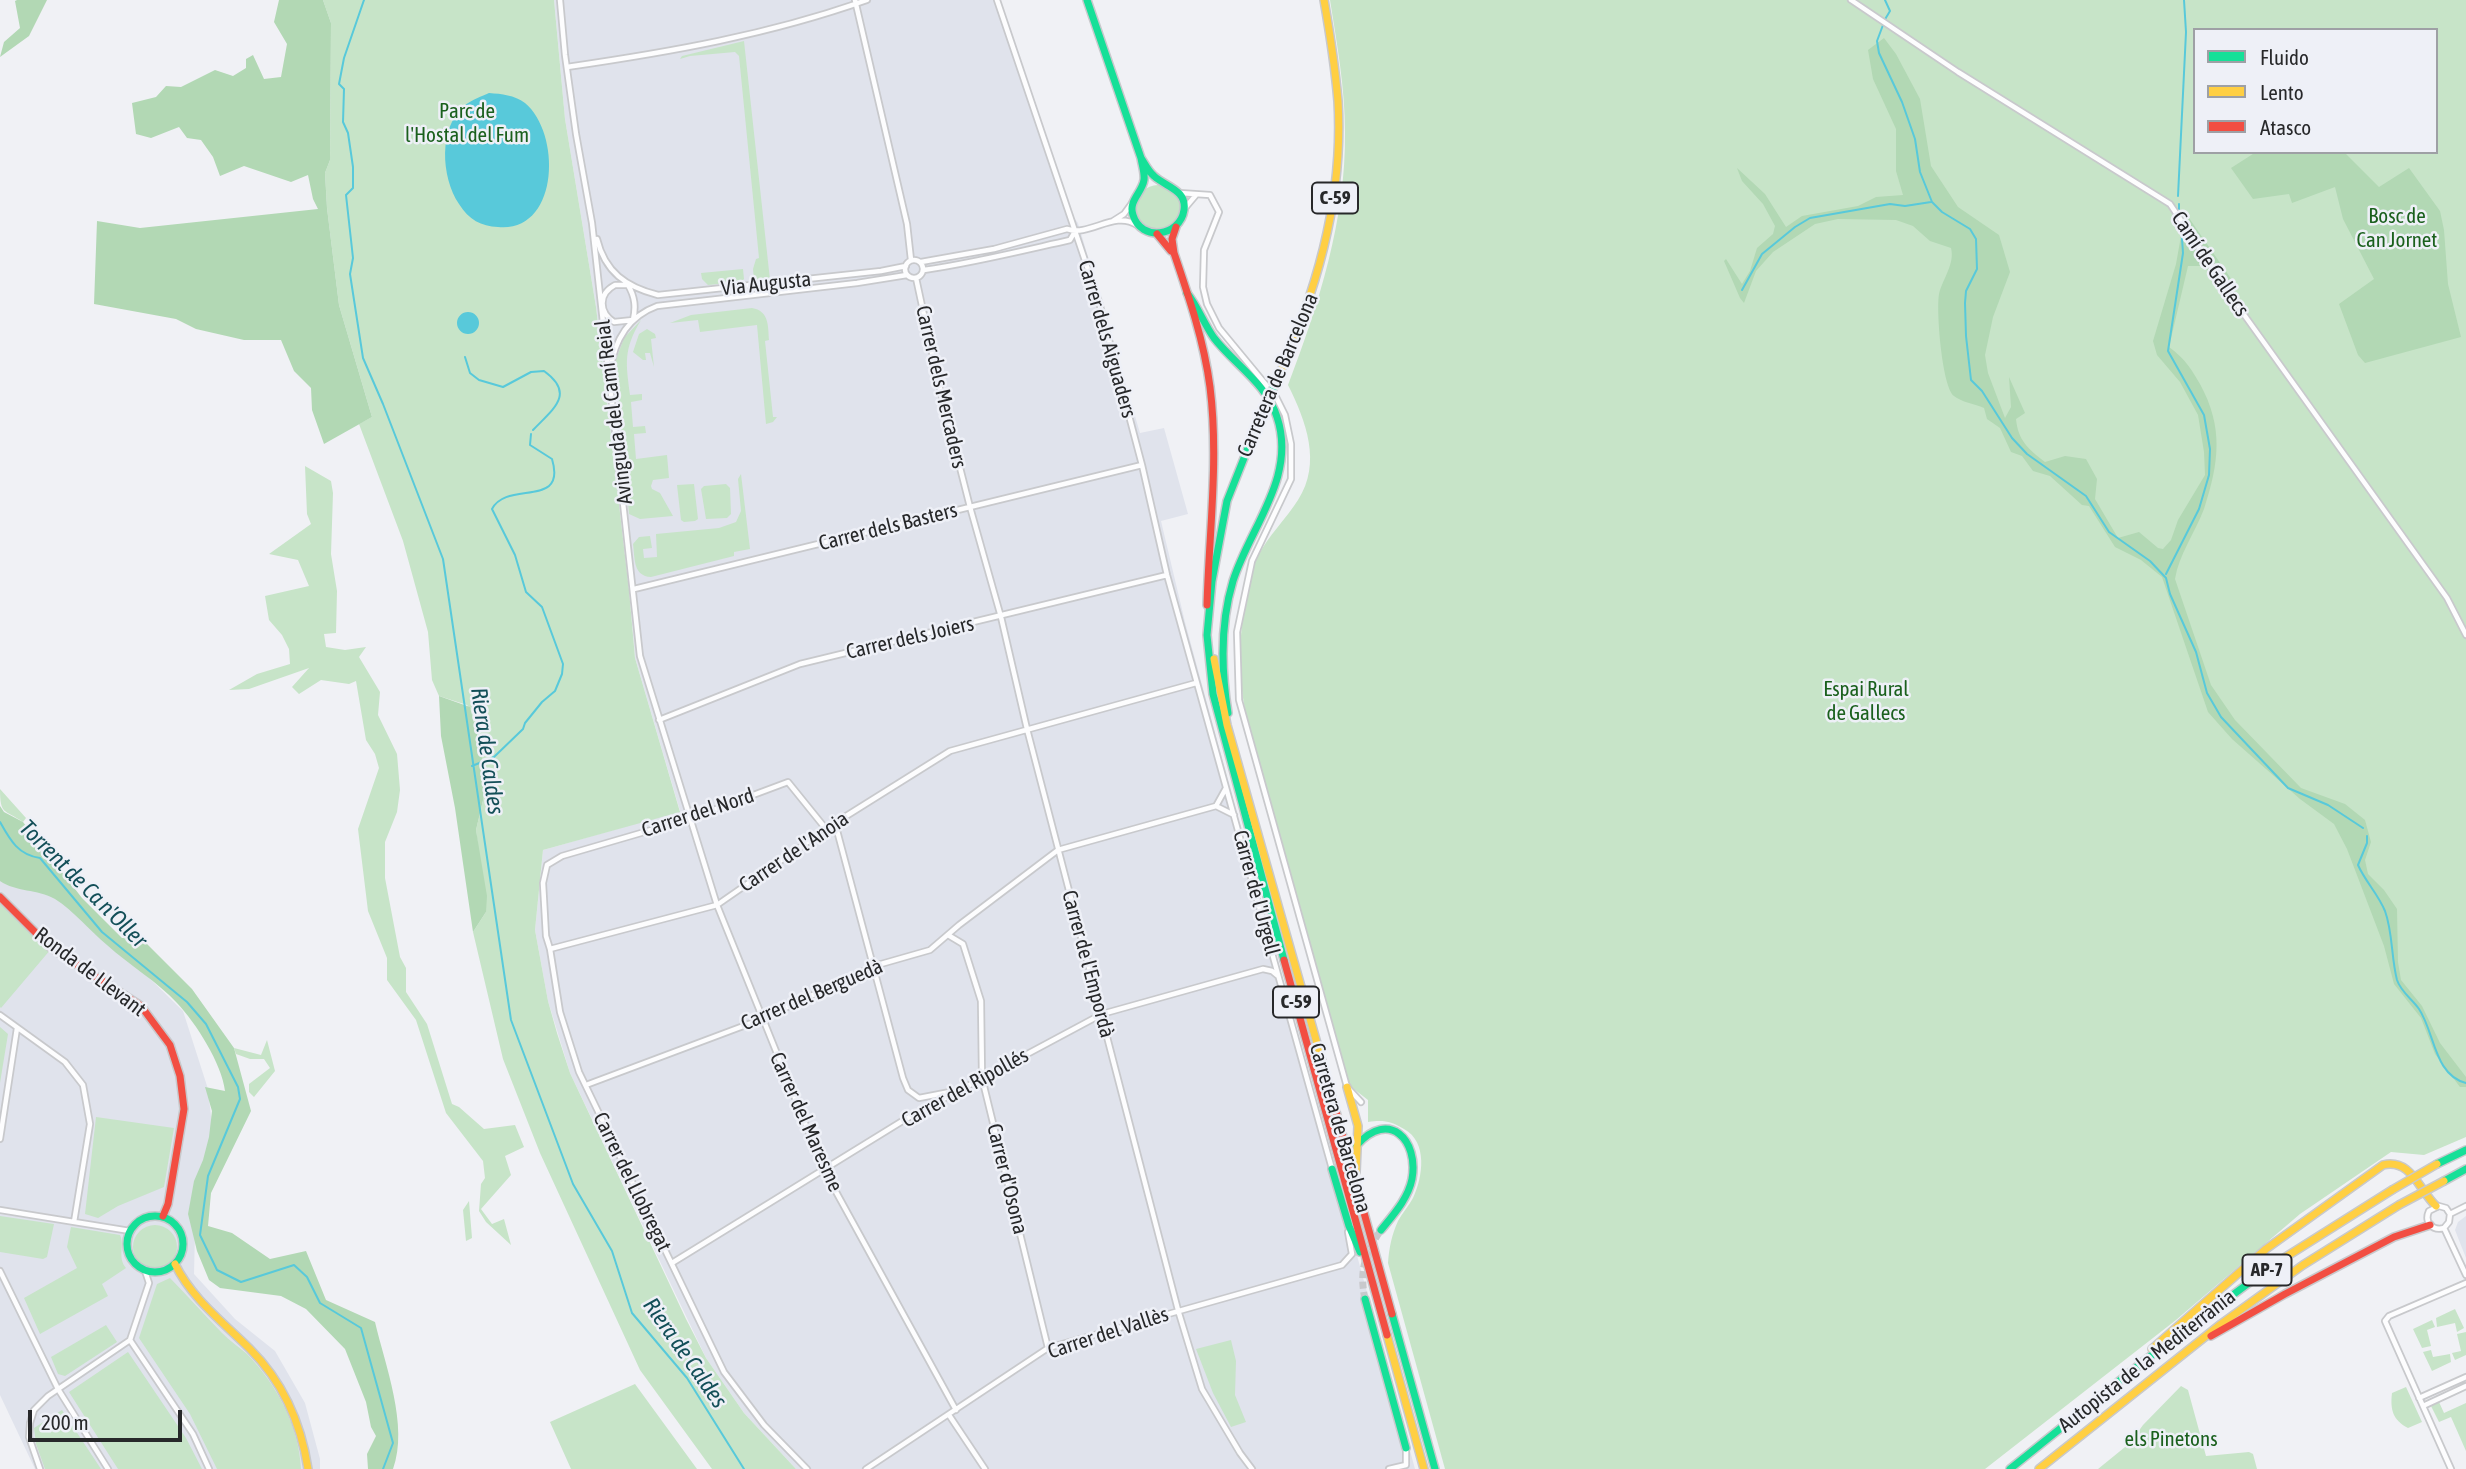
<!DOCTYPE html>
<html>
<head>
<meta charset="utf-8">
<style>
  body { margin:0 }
  #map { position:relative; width:2466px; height:1469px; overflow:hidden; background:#f0f1f5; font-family:"Asap Condensed",sans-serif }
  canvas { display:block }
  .legend { position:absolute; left:2193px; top:28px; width:245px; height:126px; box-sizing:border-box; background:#eef0f7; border:2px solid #9ea0a5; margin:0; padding:9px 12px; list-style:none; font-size:21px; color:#27282a }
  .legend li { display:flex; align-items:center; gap:14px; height:35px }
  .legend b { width:35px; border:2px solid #9ea0a5 }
  .scale { position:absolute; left:28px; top:1410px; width:154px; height:32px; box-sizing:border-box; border:4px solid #27282a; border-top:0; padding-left:9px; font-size:21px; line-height:24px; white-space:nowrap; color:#27282a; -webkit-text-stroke:5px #eef0f7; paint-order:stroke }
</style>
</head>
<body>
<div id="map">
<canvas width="2466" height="1469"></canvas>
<ul class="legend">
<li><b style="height:9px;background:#16e098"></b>Fluido</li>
<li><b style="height:9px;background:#ffcf43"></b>Lento</li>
<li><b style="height:9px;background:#f24e42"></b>Atasco</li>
</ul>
<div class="scale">200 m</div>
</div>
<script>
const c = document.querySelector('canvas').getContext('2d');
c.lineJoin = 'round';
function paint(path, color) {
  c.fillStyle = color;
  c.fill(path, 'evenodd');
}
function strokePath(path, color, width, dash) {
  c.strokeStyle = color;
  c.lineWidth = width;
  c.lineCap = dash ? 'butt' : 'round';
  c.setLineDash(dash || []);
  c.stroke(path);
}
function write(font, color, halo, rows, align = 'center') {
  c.font = font + ' "Asap Condensed",sans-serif';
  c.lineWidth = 5;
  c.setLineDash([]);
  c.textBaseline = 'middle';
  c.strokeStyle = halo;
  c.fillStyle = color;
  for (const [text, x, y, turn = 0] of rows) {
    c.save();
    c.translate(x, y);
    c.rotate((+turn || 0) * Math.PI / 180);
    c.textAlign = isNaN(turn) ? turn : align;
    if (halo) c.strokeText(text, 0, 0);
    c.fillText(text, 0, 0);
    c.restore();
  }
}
const built = new Path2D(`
  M554 0H1000L1072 215 1078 223 1140 433 1164 428 1188 514 1161 521 1185 622 1415 1469H796L744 1413 706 1358 570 1073 548 1001 535 930 543 850 680 811 635 658 629 590 596 307 565 119Z
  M0 832 183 1011 208 1089 212 1125 195 1232 194 1274 235 1319 275 1351 305 1403 320 1459V1469H35L0 1395Z
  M2466 1216V1258L2455 1230 2458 1222Z`);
const green = new Path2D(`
  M323 0H554L565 119 596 307 629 590 635 658 680 812 543 850 535 930 548 1001 557 1033 570 1073 686 1319 706 1358 744 1413 796 1469H712L640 1370 540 1153 503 1059 473 932 486 912 476 830 484 796 482 753 471 710 467 705 439 696 432 680 428 632 403 541 359 424 372 417 339 305 327 208 325 173 330 160 331 23Z
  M1330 0H2466V1137L2424 1155 2391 1152 2300 1214 2176 1320 1985 1469H1445L1388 1263C1389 1248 1392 1234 1398 1221 1402 1213 1409 1206 1413 1198 1423 1177 1428 1142 1404 1129 1390 1121 1384 1120 1368 1122V1100L1350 1086C1326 1005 1304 923 1281 841 1265 787 1238 710 1240 655 1241 628 1245 580 1258 556 1268 536 1286 519 1298 500 1322 463 1306 421 1288 385 1319 304 1346 219 1345 132 1345 88 1337 44 1330 0ZM2195 30H2436V152H2195Z
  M744 41 770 280 754 281 753 269 756 259 759 258 739 56 735 52 690 56 680 59 682 56Z
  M1136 207a22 22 0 1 1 44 0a22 22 0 1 1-44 0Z
  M743 269 744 279 741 282 708 285 702 279 701 273Z
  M752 308C769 311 768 325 769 340L765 341 773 417H777L773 422 766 424 757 325 700 332 698 320 670 323 691 315Z
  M641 320C623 350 626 363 630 395L642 394V400L631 402 633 427 645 426 646 433 634 434 636 459 667 455 669 478 653 480 651 486 652 489 660 493 673 516 640 519 629 514 615 362 624 338Z
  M647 329 655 334 656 338 651 339 654 367 650 353H645L646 360H643L633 352 639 334Z
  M305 466 331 481 333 493 331 554 337 591 336 633 324 634 326 647 345 650 366 647 359 657 380 692 378 715 397 754 400 790 397 812 385 842V878L400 957 406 968V992L427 1024 452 1104 459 1107 484 1129 515 1125 524 1147 505 1156 511 1175 481 1209 492 1224 504 1219 511 1245 486 1222 479 1211 481 1184 485 1178 483 1161 446 1113 416 1020 387 980V958L368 911 358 829 379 768 375 754 366 740 356 681 349 684 321 680 299 694 292 687 309 668 249 689 229 690 257 674 290 664 289 649 282 635 269 620 265 596 309 586 298 560 269 554 311 524 307 514Z
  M741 474 750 549 734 552V556L651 577C633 576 635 559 633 544L639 537 650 536 652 548 643 549 644 558 657 557 656 534 719 528 736 522 741 511 738 479Z
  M694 484 698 519 695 521 684 522 681 520 677 485Z
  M726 484 730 488 731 514 727 518 706 519 701 489 704 486Z
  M0 789 26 818 23 822C4 809 0 815 0 789Z
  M0 903 51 949 1 1008 0 1007Z
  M0 1027 8 1034 0 1083Z
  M267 1040 275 1071 254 1097 249 1092V1084L270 1068 264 1059H250L236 1054 234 1048 261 1055Z
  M96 1117 174 1128 164 1187 118 1206 98 1218 85 1214Z
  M469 1201 472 1238 466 1241 463 1210Z
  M0 1216 54 1224 47 1257 43 1259 0 1252Z
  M133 1247a22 22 0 1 1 44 0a22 22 0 1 1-44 0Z
  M71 1227 120 1235C125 1246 117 1257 126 1268L102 1284 108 1296 40 1334 24 1298 77 1268 67 1247Z
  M170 1278C188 1296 204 1315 222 1333 230 1341 239 1347 247 1354 277 1385 299 1426 301 1469H217L190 1414 139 1338 157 1284Z
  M2455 1309 2464 1328 2457 1332 2455 1323 2437 1327 2436 1318Z
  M2432 1320 2435 1327 2427 1330 2431 1346 2422 1348 2413 1329Z
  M106 1325 117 1342 65 1376 58 1374 51 1357Z
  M2466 1332V1355L2455 1360 2452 1353 2461 1351 2457 1334Z
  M1231 1340 1236 1361 1235 1395 1246 1422 1231 1427 1213 1393 1196 1349Z
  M2431 1350 2433 1357 2450 1354 2451 1362 2432 1371 2423 1352Z
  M128 1352 186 1438 202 1469H118L69 1392Z
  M635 1384 697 1469H571L550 1422Z
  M2181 1386 2188 1390 2206 1456 2249 1452 2253 1454 2257 1469H2098L2130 1443 2143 1425Z
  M2406 1387 2422 1422 2408 1428C2393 1420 2390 1410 2392 1393Z
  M2439 1402 2444 1413 2466 1403V1451L2451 1417 2439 1422 2431 1406Z
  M62 1410 101 1469H45L36 1444 34 1428Z`);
const forest = new Path2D(`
  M17 0H47L29 36 0 57 4 42 20 28 15 1Z
  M279 0H323L331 23 330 160 325 173 327 208 339 305 372 417 324 444 312 410 311 388 294 371 281 340H244L196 329 176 319 94 304 97 221 140 228 318 209 313 199 308 175 291 182 244 166 220 176 213 157 201 140 187 138 179 127 151 138 136 134 132 103 156 97 166 86 181 87 215 70 233 76 246 68V59L253 55 264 79 281 77 287 44 274 22Z
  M1884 38 1896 54 1920 99 1931 166 1958 207 1999 235 2010 272 1993 317 1985 355 1988 373 2005 418 2011 407 2009 377 2025 413 2016 419C2018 440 2028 449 2045 462L2065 456 2086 459 2097 479 2095 499 2118 538 2139 532 2158 548 2163 549 2171 540 2178 520 2205 475 2204 452 2198 415 2180 382 2157 355 2153 341 2176 264 2181 236 2189 218 2236 286 2233 307 2222 287 2203 266H2188L2169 347C2185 359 2190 367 2200 384 2224 428 2219 463 2204 509 2195 533 2179 554 2175 579L2211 685 2235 720 2301 788 2345 804 2365 820 2371 842 2365 860 2368 874 2384 890 2397 909 2398 962 2401 980 2422 1006 2440 1043 2466 1077V1087H2460L2435 1054 2421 1018 2394 984 2384 946 2347 849 2334 824 2300 799 2232 739 2208 712 2162 577 2141 560 2115 547 2089 506 2082 505 2050 476 2033 471 2022 456 2011 452 2000 428 1987 419 1984 408C1975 404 1961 402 1954 396 1942 387 1936 310 1939 294 1943 278 1955 264 1951 248L1930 241 1913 226 1896 220 1838 219 1815 224 1773 252 1756 271 1744 303 1740 298 1724 261 1726 259 1742 284 1750 271 1757 248 1773 234 1775 226 1763 204 1742 181 1737 168 1765 194 1786 227 1802 216 1858 206 1876 197 1903 195 1896 171V129L1873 79 1868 50Z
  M2256 152H2344L2379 187 2409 168 2440 211 2444 230 2448 284 2461 337 2365 363 2358 355 2339 304 2374 279 2343 219 2335 187 2292 203 2289 194 2253 199 2231 168Z
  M439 696 470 707 482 754 484 796 476 830 487 896 486 912 473 932 455 808 441 736Z
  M0 806 4 812 23 822 82 898 122 938 140 937 192 989 234 1048 251 1111 211 1193 208 1226 232 1233 270 1259 306 1251 326 1300 375 1322C385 1365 409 1426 393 1469H368L367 1454 376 1436 371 1427 366 1402 345 1349 306 1309 281 1296 220 1288 209 1280 197 1251 188 1214 194 1181 203 1160 209 1137 212 1111 205 1087 225 1091C222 1064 196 1023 177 1003 159 983 128 964 107 945 90 931 74 911 55 899 37 889 16 892 0 881Z`);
const water = new Path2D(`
  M489 93C502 94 514 95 525 103 562 134 559 233 498 227 481 226 469 220 459 204 441 177 438 127 465 105 472 100 482 96 489 93Z
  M457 323a11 11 0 1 1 22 0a11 11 0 1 1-22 0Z`);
const stream = new Path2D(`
  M364 0 344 58 339 84 344 89 343 122 348 133 353 167V188L346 195 353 258 350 274 363 358 383 404 443 559 511 1020 573 1184 612 1251 632 1313 687 1378 744 1469
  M1884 21 1890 11 1885 0
  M1883 25 1877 41 1879 53 1902 102 1915 139 1920 172 1932 202 1942 212 1970 229 1976 239 1977 269 1966 291 1965 303 1966 336 1971 380 1982 391 2012 438 2027 454 2086 496 2109 532 2150 561 2166 578 2170 594 2196 652 2207 693 2221 717 2288 788 2328 805 2363 828
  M2178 196 2186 32 2184 0
  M2179 204V209
  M1742 290 1762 254 1795 227 1810 218 1890 204 1905 206 1931 202
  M465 357 470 373 479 380 503 387 531 372 544 371C576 394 553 409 533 430
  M2166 574 2199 509 2209 475 2210 449 2204 415 2168 351 2183 253 2181 225
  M472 766 494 757 523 729 525 723 542 702 555 691 562 674 563 664 542 607 526 592 515 555 492 509C507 480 567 509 552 459L530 445 531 434
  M0 822C10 840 18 855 40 858L102 932 187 1002 206 1024 238 1087 240 1099 208 1176 200 1235 217 1270 241 1282 294 1265 307 1277 320 1303 361 1328 393 1443 383 1469
  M2367 836V843L2358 865C2365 881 2378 894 2385 911 2393 933 2391 957 2397 980 2401 992 2412 999 2419 1009 2435 1033 2434 1075 2466 1083`);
const highwayTunnel = new Path2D(`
  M1365 1299C1359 1271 1365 1253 1381 1230`);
const street = new Path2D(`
  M560 0 565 55 576 134 592 223 640 656 717 905 824 1170 956 1410
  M855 0 907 224 911 260
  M997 0 1099 302 1142 465 1167 575 1332 1169
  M1851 0 1958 72 2170 204 2245 316 2447 598 2466 635
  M567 67C670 52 768 35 867 0
  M1180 193 1210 195 1219 212 1204 250 1203 287 1207 304 1219 328 1276 397 1285 415 1291 444V479L1252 561 1237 632 1239 700 1347 1087 1361 1102
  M1185 208 1196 195
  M1113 221 1124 214 1132 203
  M597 239C605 272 626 287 658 295L881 271 906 266
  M905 269a9 9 0 1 1 18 0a9 9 0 1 1-18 0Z
  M921 262 994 249 1067 229C1090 237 1114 210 1137 225
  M924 270C973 263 1021 251 1070 240L1074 233
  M916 278 939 385 970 507 1001 617 1027 729 1178 1310 1202 1389 1240 1453 1252 1469
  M615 285H628C635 297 636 307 633 320L614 322C599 312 598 294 615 285Z
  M610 372C614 341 627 317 657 306L857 283 907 275
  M634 589 1142 465
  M659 720 800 664 1167 575
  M1216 806 1226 788
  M835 823 903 1078 908 1090 919 1098 955 1091
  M948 935 963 944 981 1001 982 1078 1048 1348
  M550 949 717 905 835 823 950 751 1196 683
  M0 1015 65 1062 83 1085 90 1124 74 1222
  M586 1085 762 1019 874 966 930 950 959 925 1058 850 1216 806 1234 815
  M0 1139 17 1028
  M0 1210 130 1231
  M2450 1214 2466 1206
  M2444 1228C2432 1231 2424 1222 2429 1211L2439 1206 2446 1208 2450 1214
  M2444 1228 2466 1275
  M2444 1228 2449 1222 2450 1214
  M672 1263 904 1120 1102 1014 1263 969 1272 971 1278 976
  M0 1271 58 1389 108 1469
  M130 1340 193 1434 209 1469
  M2419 1398 2466 1377
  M2423 1406 2466 1386
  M949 1415 985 1469
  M40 1469 29 1437 30 1423 34 1410 48 1396 130 1340 149 1283 145 1271
  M807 1469 764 1425 724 1372 579 1072 560 1012 550 949 546 936 543 883 547 865 562 856 689 819 788 782 826 829
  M866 1469 1048 1348 1342 1265 1352 1254 1348 1232
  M1389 1469 1406 1465V1448
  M2451 1469 2385 1321 2389 1316 2466 1283`);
const fast = new Path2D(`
  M1087 0 1141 158C1142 165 1145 173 1144 180 1142 193 1128 201 1133 215 1141 242 1180 237 1184 210 1187 190 1166 187 1154 176 1148 171 1145 164 1141 158
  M1187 293C1198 307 1204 324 1214 338 1234 364 1267 384 1277 417 1297 477 1250 527 1233 581 1220 624 1221 669 1228 713
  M1265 405 1227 501 1212 581 1207 635 1213 694 1284 960
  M1357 1145C1389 1109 1419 1140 1412 1179 1408 1199 1393 1215 1381 1230
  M2437 1164 2466 1150
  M1332 1169 1349 1226 1360 1252
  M2444 1181 2466 1169
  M127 1244a28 28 0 1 1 56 0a28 28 0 1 1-56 0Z
  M1365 1299 1406 1448
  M1392 1314 1435 1469
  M2010 1469 2148 1358 2273 1265`);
const slow = new Path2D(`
  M1274 387C1315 296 1344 202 1338 101 1335 67 1330 34 1324 0
  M1214 659 1227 725 1322 1061
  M1347 1087 1358 1126 1356 1172
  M175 1264C192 1299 223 1322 250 1349 283 1382 301 1423 308 1469
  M2273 1265 2392 1190
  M1387 1335 1424 1469
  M2152 1349 2266 1249 2383 1165C2411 1158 2419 1190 2436 1206
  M2039 1469 2221 1324 2303 1265 2399 1205`);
const jam = new Path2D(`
  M1176 227 1172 239 1174 253C1189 297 1204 341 1210 387 1219 459 1209 533 1207 605
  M1157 234 1171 251
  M0 897 50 947 141 1006 170 1045 180 1076 184 1109 168 1204 163 1216
  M1284 960 1387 1335
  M1322 1061 1392 1314
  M2211 1336 2285 1294 2394 1237 2430 1225`);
const fastBridge = new Path2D(`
  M1265 405 1274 387`);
const slowBridge = new Path2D(`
  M2392 1190 2437 1164
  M2399 1205 2444 1181`);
const shields = [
  [1335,198,46],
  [1296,1002,46],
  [2267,1270,49]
];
const shieldNames = [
  ["C-59",1335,198],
  ["C-59",1296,1002],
  ["AP-7",2267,1270]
];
const parkNames = [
  ["Parc de",467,111],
  ["l'Hostal del Fum",467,135],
  ["Bosc de",2397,216],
  ["Can Jornet",2397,240],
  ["Espai Rural",1866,689],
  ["de Gallecs",1866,713],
  ["els Pinetons",2171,1439]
];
const streetNames = [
  ["Camí de Gallecs",2210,264,56],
  ["Via Augusta",766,284,-6],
  ["Carrer dels Aiguaders",1107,339,74],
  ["Carretera de Barcelona",1278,375,-67],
  ["Carrer dels Mercaders",941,387,77],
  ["Avinguda del Camí Reial",614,412,-97],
  ["Carrer dels Basters",888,527,-14],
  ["Carrer dels Joiers",910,638,-13],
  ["Carrer del Nord",698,813,-18],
  ["Carrer de l'Anoia",794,852,-34],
  ["Carrer de l'Urgell",1256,893,75],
  ["Carrer de l'Empordà",1088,964,75],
  ["Ronda de Llevant",90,972,37],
  ["Carrer del Berguedà",812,995,-23],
  ["Carrer del Ripollés",965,1088,-29],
  ["Carrer del Maresme",806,1122,66],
  ["Carretera de Barcelona",1340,1128,74],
  ["Carrer d'Osona",1007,1179,76],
  ["Carrer del Llobregat",632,1182,64],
  ["Carrer del Vallès",1108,1333,-18],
  ["Autopista de la Mediterrània",2147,1361,-38]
];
const waterNames = [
  ["Riera de Caldes",487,751,82],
  ["Torrent de Ca n'Oller",83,884,45],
  ["Riera de Caldes",685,1353,55]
];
paint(built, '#e0e3ec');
paint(green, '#c7e4c8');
paint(forest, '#b2d8b4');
paint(water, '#58c9da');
strokePath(stream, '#58c9da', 2);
strokePath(highwayTunnel, '#c8c9cc', 7, [7, 3.5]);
strokePath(street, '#c8c9cc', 8);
strokePath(fast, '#c8c9cc', 10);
strokePath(slow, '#c8c9cc', 10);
strokePath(jam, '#c8c9cc', 10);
strokePath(street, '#fdfdfe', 4.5);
strokePath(fast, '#16e098', 7);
strokePath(slow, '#ffcf43', 7);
strokePath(jam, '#f24e42', 7);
strokePath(fastBridge, '#c8c9cc', 10, []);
strokePath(slowBridge, '#c8c9cc', 10, []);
strokePath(fastBridge, '#16e098', 7);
strokePath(slowBridge, '#ffcf43', 7);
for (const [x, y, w] of shields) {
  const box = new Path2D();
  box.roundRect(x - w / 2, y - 15.5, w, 31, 5);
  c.fillStyle = '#eef0f7';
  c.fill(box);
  strokePath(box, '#27282a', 2);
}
write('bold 19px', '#27282a', null, shieldNames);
write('21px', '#1a601d', '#eef0f7', parkNames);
write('21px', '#27282a', '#eef0f7', streetNames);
write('italic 23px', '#134f58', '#eef0f7', waterNames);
</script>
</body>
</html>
